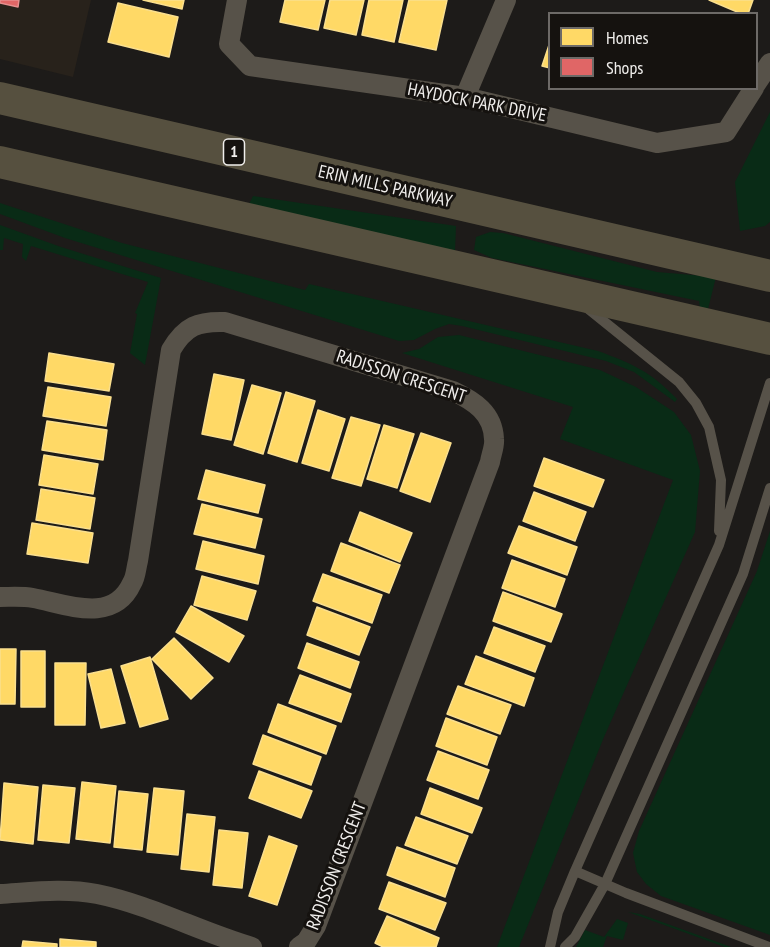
<!DOCTYPE html>
<html>
<head>
<meta charset="utf-8">
<style>
  body { margin:0 }
  #map { position:relative; width:770px; height:947px; overflow:hidden; background:#1d1b19; font-family:"PT Sans Narrow",sans-serif }
  canvas { display:block }
  .legend { position:absolute; left:548px; top:12px; width:210px; height:78px; box-sizing:border-box; background:#15120f; border:2px solid #6d6a67; margin:0; padding:8px 10px; list-style:none; font-size:18px; color:#f0eeec }
  .legend li { display:flex; align-items:center; gap:12px; height:30px }
  .legend b { width:30px; border:2px solid #6d6a67 }
</style>
</head>
<body>
<div id="map">
<canvas width="770" height="947"></canvas>
<ul class="legend">
<li><b style="height:16px;background:#ffd966"></b>Homes</li>
<li><b style="height:16px;background:#e06666"></b>Shops</li>
</ul>
</div>
<script>
const c = document.querySelector('canvas').getContext('2d');
c.lineJoin = 'round';
function paint(path, color) {
  c.fillStyle = color;
  c.fill(path, 'evenodd');
}
function strokePath(path, color, width, dash) {
  c.strokeStyle = color;
  c.lineWidth = width;
  c.lineCap = dash ? 'butt' : 'round';
  c.setLineDash(dash || []);
  c.stroke(path);
}
function write(font, color, halo, rows, align = 'center') {
  c.font = font + ' "PT Sans Narrow",sans-serif';
  c.lineWidth = 6;
  c.setLineDash([]);
  c.textBaseline = 'middle';
  c.strokeStyle = halo;
  c.fillStyle = color;
  for (const [text, x, y, turn = 0] of rows) {
    c.save();
    c.translate(x, y);
    c.rotate((+turn || 0) * Math.PI / 180);
    c.textAlign = isNaN(turn) ? turn : align;
    if (halo) c.strokeText(text, 0, 0);
    c.fillText(text, 0, 0);
    c.restore();
  }
}
const built = new Path2D(`
  M0 0H91L73 77 0 59Z`);
const green = new Path2D(`
  M770 112V222L765 226 740 231 735 182Z
  M253 196 456 226 455 251 249 204Z
  M0 203 122 243 305 290 309 284 598 351C633 364 650 371 677 399L675 402 634 372 606 361 462 326 449 324 435 329 414 340 399 341 65 238 0 214Z
  M0 225 61 247 161 278 145 365 130 353 137 314 135 313 148 282 31 246 26 261 22 257 23 244 4 238 3 250H0Z
  M490 232 503 233 657 272 716 277 708 309 700 308 699 301 492 258 474 250 476 237Z
  M459 335 600 370 636 387 674 412 691 435 700 471 695 532 604 737 519 947H497L673 480 560 439 573 407 402 353 419 349 438 337Z
  M770 531V935L661 896 646 884 637 872 633 853 639 831 757 571Z
  M628 912 640 914 731 947H725Z
  M617 919 628 923 623 940 607 936 603 947H576L585 930 604 937Z`);
const homes = new Path2D(`
  M143 0H184L182 9Z
  M285 0H325L318 30 280 22Z
  M330 0H364L356 35 324 28Z
  M369 0H403L394 42 362 35Z
  M409 0H447L436 50 399 42Z
  M709 0H753L748 14H742Z
  M118 3 178 17 169 57 108 42Z
  M550 42V68L542 66Z
  M49 353 114 364 109 391 45 381Z
  M214 374 244 380 231 440 202 434Z
  M252 385 281 393 263 454 234 445Z
  M48 387 111 397 106 426 43 416Z
  M286 392 315 401 297 462 268 453Z
  M318 410 345 419 329 471 302 463Z
  M351 417 380 425 361 486 332 478Z
  M47 421 107 430 103 460 42 450Z
  M384 425 414 434 397 488 367 479Z
  M421 433 451 443 430 502 400 491Z
  M44 455 98 464 93 494 39 485Z
  M544 458 604 480 593 507 534 486Z
  M206 470 265 485 258 513 198 499Z
  M41 489 95 498 90 529 36 520Z
  M534 492 586 512 575 541 523 521Z
  M202 504 262 519 255 548 194 534Z
  M360 512 412 533 400 562 349 541Z
  M32 523 93 533 88 563 27 554Z
  M519 526 577 547 567 575 508 553Z
  M203 541 264 556 258 584 196 569Z
  M341 543 400 565 389 593 331 571Z
  M512 560 565 579 555 607 502 588Z
  M323 574 382 595 372 623 313 601Z
  M202 576 256 591 247 620 194 605Z
  M503 592 562 614 551 642 493 621Z
  M191 606 244 636 229 662 176 632Z
  M317 607 370 627 359 655 307 635Z
  M494 627 545 646 535 672 484 653Z
  M174 638 213 678 191 699 152 659Z
  M307 643 359 662 350 688 298 668Z
  M0 649H16L15 704H0Z
  M21 651H45V707H21Z
  M476 656 534 678 524 706 465 684Z
  M150 657 168 719 140 727 121 666Z
  M55 663H86L85 725H55Z
  M111 669 125 723 101 728 88 674Z
  M300 675 351 694 341 722 289 703Z
  M458 686 511 705 500 734 447 714Z
  M278 704 336 726 326 754 268 732Z
  M446 718 497 737 487 765 436 746Z
  M263 735 321 757 311 785 253 764Z
  M438 751 489 770 478 799 427 780Z
  M259 771 312 791 301 818 249 798Z
  M82 782 116 786 110 843 76 839Z
  M4 783 38 787 33 844 0 840Z
  M43 785 75 788 69 843 38 840Z
  M154 788 184 791 178 855 147 852Z
  M430 788 482 808 472 833 421 814Z
  M119 791 148 794 142 850 114 847Z
  M187 814 215 817 209 872 181 869Z
  M416 817 468 836 457 864 405 845Z
  M219 830 248 833 242 888 213 885Z
  M269 836 297 846 277 905 249 896Z
  M397 847 455 868 445 897 387 875Z
  M389 882 446 903 435 930 379 909Z
  M387 916 439 938 436 947H383L375 943Z
  M60 939 96 942V947H60Z
  M23 941 57 944V947H22Z`);
const shops = new Path2D(`
  M0 0H19L18 7 0 3Z`);
const lane = new Path2D(`
  M586 307 679 382 696 403 709 427 721 480 719 531
  M575 871 626 893 769 947
  M550 947 558 912 575 871 719 545 770 383
  M565 947 575 937 605 884 743 574 770 488`);
const street = new Path2D(`
  M237 0 229 44 250 66 465 97 657 143 726 132 754 88
  M756 84 770 63
  M465 97 506 0
  M0 597C11 597 22 596 33 598 66 604 113 625 132 583 136 577 136 568 138 561L171 350C185 326 198 321 225 322L453 391C474 401 493 413 494 439 495 446 491 455 490 462L316 926 306 942 299 947
  M0 894C33 892 65 888 97 894 151 905 200 932 252 947`);
const primary = new Path2D(`
  M0 98 770 276
  M0 162 770 339`);
const shields = [
  [234,152,21]
];
const shieldNames = [
  ["1",234,152]
];
const streetNames = [
  ["HAYDOCK PARK DRIVE",477,103,11],
  ["ERIN MILLS PARKWAY",385,187,13],
  ["RADISSON CRESCENT",401,377,18],
  ["RADISSON CRESCENT",337,866,-69]
];
paint(built, '#28221b');
paint(green, '#092b16');
paint(homes, '#ffd966');
strokePath(homes, '#fadf8e', 1.5);
paint(shops, '#e06666');
strokePath(shops, '#e58f8e', 1.5);
strokePath(lane, '#575249', 10);
strokePath(street, '#575249', 20);
strokePath(primary, '#56503f', 32);
for (const [x, y, w] of shields) {
  const box = new Path2D();
  box.roundRect(x - w / 2, y - 13, w, 26, 4.5);
  c.fillStyle = '#15120f';
  c.fill(box);
  strokePath(box, '#f0eeec', 1.5);
}
write('bold 16px', '#f0eeec', null, shieldNames);
write('18px', '#f0eeec', '#15120f', streetNames);
</script>
</body>
</html>
